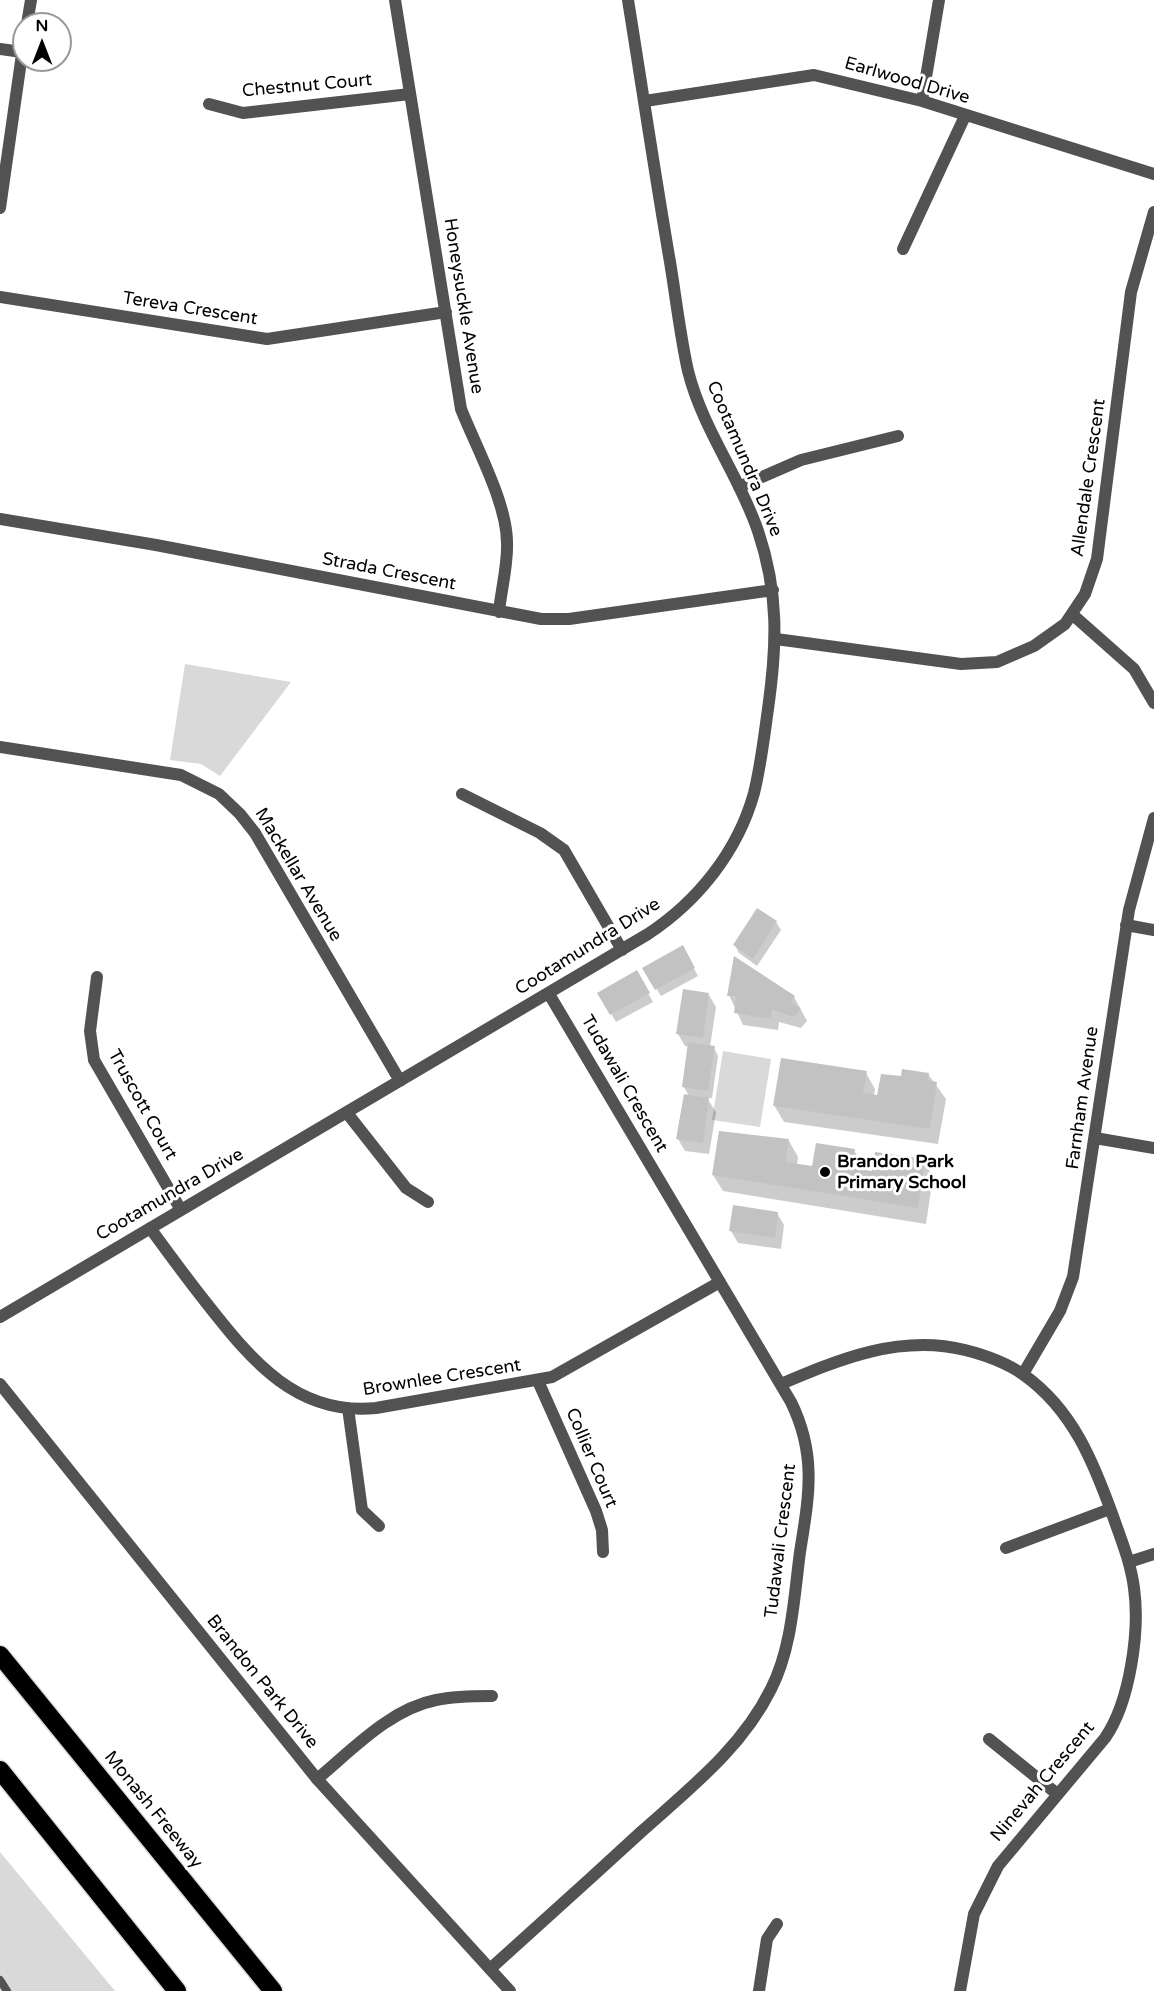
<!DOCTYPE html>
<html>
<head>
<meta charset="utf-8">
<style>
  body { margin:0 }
  #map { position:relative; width:1154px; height:1991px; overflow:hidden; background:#fff; font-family:"Varela Round",sans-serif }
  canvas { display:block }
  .north { position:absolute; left:12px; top:12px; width:60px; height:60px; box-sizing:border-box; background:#fff; border:2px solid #999; border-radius:50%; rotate:0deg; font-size:16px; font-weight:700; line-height:24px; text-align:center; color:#000 }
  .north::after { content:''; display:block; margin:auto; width:21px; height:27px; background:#000; clip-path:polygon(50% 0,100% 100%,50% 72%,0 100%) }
</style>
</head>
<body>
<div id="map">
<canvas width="1154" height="1991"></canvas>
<div class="north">N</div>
</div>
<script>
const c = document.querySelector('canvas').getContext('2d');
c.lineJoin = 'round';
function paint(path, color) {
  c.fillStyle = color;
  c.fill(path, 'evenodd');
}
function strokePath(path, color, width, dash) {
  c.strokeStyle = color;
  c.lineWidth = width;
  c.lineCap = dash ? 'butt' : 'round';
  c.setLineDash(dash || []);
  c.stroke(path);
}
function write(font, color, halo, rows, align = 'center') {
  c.font = font + ' "Varela Round",sans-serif';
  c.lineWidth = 6;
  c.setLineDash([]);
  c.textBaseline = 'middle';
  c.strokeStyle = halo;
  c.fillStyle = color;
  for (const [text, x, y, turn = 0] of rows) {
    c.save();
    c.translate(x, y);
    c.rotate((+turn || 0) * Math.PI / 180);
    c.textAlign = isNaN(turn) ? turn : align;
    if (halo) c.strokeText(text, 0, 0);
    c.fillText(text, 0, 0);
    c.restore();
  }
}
const green = new Path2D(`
  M185 664 291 682 220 776 201 764 170 760Z
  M723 1051 771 1059 760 1127 712 1120Z
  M0 1852 115 1991H0Z`);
const shadow = new Path2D(`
  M776 922 781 930 757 966 739 953 735 945Z
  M682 947 698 976 661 996 644 968Z
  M735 958 794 997 807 1021 801 1028 779 1022 778 1030 743 1025 729 995Z
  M636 972 653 1002 616 1022 599 993Z
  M709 995 716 1007 710 1047 714 1048 718 1056 712 1098H707L716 1112 709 1154 685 1151 678 1139 689 1096 684 1087 689 1046H685L678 1034Z
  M866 1073 875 1089 874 1096H878L902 1077 928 1074 946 1099 938 1144 784 1122 774 1105Z
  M789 1141 798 1157 797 1165 813 1168 854 1150 863 1167 862 1171 873 1173 924 1161 933 1177 926 1224 723 1191 713 1175Z
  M777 1213 784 1225 781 1249 738 1243 731 1231Z`);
const building = new Path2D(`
  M757 908 777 921 753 959 733 945Z
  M683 945 695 968 655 990 642 968Z
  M734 956 795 996 791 1002 801 1008 794 1017 772 1010 771 1019 734 1013 736 996H727Z
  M637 970 650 993 610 1015 597 993Z
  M683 989 709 993 703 1038 676 1034Z
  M688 1042 715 1046 708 1091 682 1087Z
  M781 1058 867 1071 863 1093 877 1095 881 1074 901 1076 902 1069 929 1073 928 1080 937 1082 930 1129 773 1106Z
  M684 1094 709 1098 703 1143 676 1139Z
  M719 1131 789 1139 786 1162 812 1166 816 1143 855 1149 852 1168 872 1171 875 1152 925 1159 918 1208 712 1175Z
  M733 1205 778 1212 775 1238 729 1231Z`);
const service = new Path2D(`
  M0 1980 7 1991`);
const minor = new Path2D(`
  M395 0 461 409C476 447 507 503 507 543 508 565 501 590 499 612
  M27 24 31 0
  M0 49 22 52
  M645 101 814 75 922 101 1154 174
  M922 101 939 0
  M209 104 243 113 410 94
  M0 208 24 40
  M903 249 965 116
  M0 297 267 339 446 312
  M739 487 801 460 898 436
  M0 519 156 545 541 619H569L773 590
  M1073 615 1134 669 1154 703
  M776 639 961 664 997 662 1034 646 1065 624 1085 594 1097 559 1131 292 1154 212
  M0 747 181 775 219 794 240 814 255 833 400 1081
  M462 794 540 833 564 850 622 950
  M1126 925 1154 930
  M97 977 90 1031 94 1060 181 1210
  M347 1113 406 1188 428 1202
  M1095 1138 1154 1148
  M150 1228C169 1254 188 1280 208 1305 252 1361 297 1416 376 1408L552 1377 720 1282
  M0 1317 648 934C698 901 738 851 754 793 761 765 764 737 768 709 777 645 779 593 758 531 739 475 703 430 688 371 680 335 676 298 670 262 655 175 642 87 628 0
  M1023 1374 1060 1311 1073 1277 1129 910 1154 818
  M538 1381 596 1511 602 1530 603 1552
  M781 1384C840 1359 900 1334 965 1350 985 1355 1007 1363 1024 1375 1073 1410 1094 1463 1114 1519 1122 1542 1131 1564 1134 1588 1140 1631 1130 1702 1105 1738L998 1866 974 1914 960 1991
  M348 1408 362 1510 379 1526
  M1006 1548 1110 1509
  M1129 1562 1154 1554
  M989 1739 1056 1793
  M317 1779C352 1750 390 1709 436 1700 455 1696 474 1696 492 1696
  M490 1969C540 1924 591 1878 641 1832 689 1789 742 1748 771 1689 792 1648 794 1597 800 1552 809 1496 817 1455 791 1402L549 994
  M759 1991 767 1939 777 1924`);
const tertiary = new Path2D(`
  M0 1384 317 1779 510 1991`);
const motorway = new Path2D(`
  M0 1655 273 1991
  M0 1770 177 1991`);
const markers = [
  [825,1172,6,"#000"]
];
const streetNames = [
  ["Earlwood Drive",907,81,16],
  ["Chestnut Court",307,86,-5],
  ["Honeysuckle Avenue",463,306,81],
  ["Tereva Crescent",190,309,9],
  ["Cootamundra Drive",744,459,67],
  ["Allendale Crescent",1089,478,-82],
  ["Strada Crescent",389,572,11],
  ["Mackellar Avenue",298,875,59],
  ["Cootamundra Drive",588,947,-32],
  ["Tudawali Crescent",624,1084,60],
  ["Farnham Avenue",1083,1098,-82],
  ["Truscott Court",142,1105,61],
  ["Cootamundra Drive",170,1195,-30],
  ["Brownlee Crescent",442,1378,-9],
  ["Collier Court",591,1458,67],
  ["Tudawali Crescent",781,1541,-83],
  ["Brandon Park Drive",262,1682,51],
  ["Ninevah Crescent",1043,1782,-50],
  ["Monash Freeway",153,1810,51]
];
const poiNames = [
  ["Brandon Park",837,1162],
  ["Primary School",837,1183]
];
paint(green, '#d9d9d9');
paint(shadow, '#0003');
paint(building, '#c2c2c2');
strokePath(motorway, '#dbdbdb', 21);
strokePath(service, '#525252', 8);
strokePath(minor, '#525252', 12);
strokePath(tertiary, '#525252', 12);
strokePath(motorway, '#000', 18);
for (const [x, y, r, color] of markers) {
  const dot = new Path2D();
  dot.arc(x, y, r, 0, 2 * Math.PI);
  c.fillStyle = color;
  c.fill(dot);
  strokePath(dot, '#fff', 2);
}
write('18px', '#000', '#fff', streetNames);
write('bold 18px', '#000', '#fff', poiNames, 'left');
</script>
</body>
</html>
